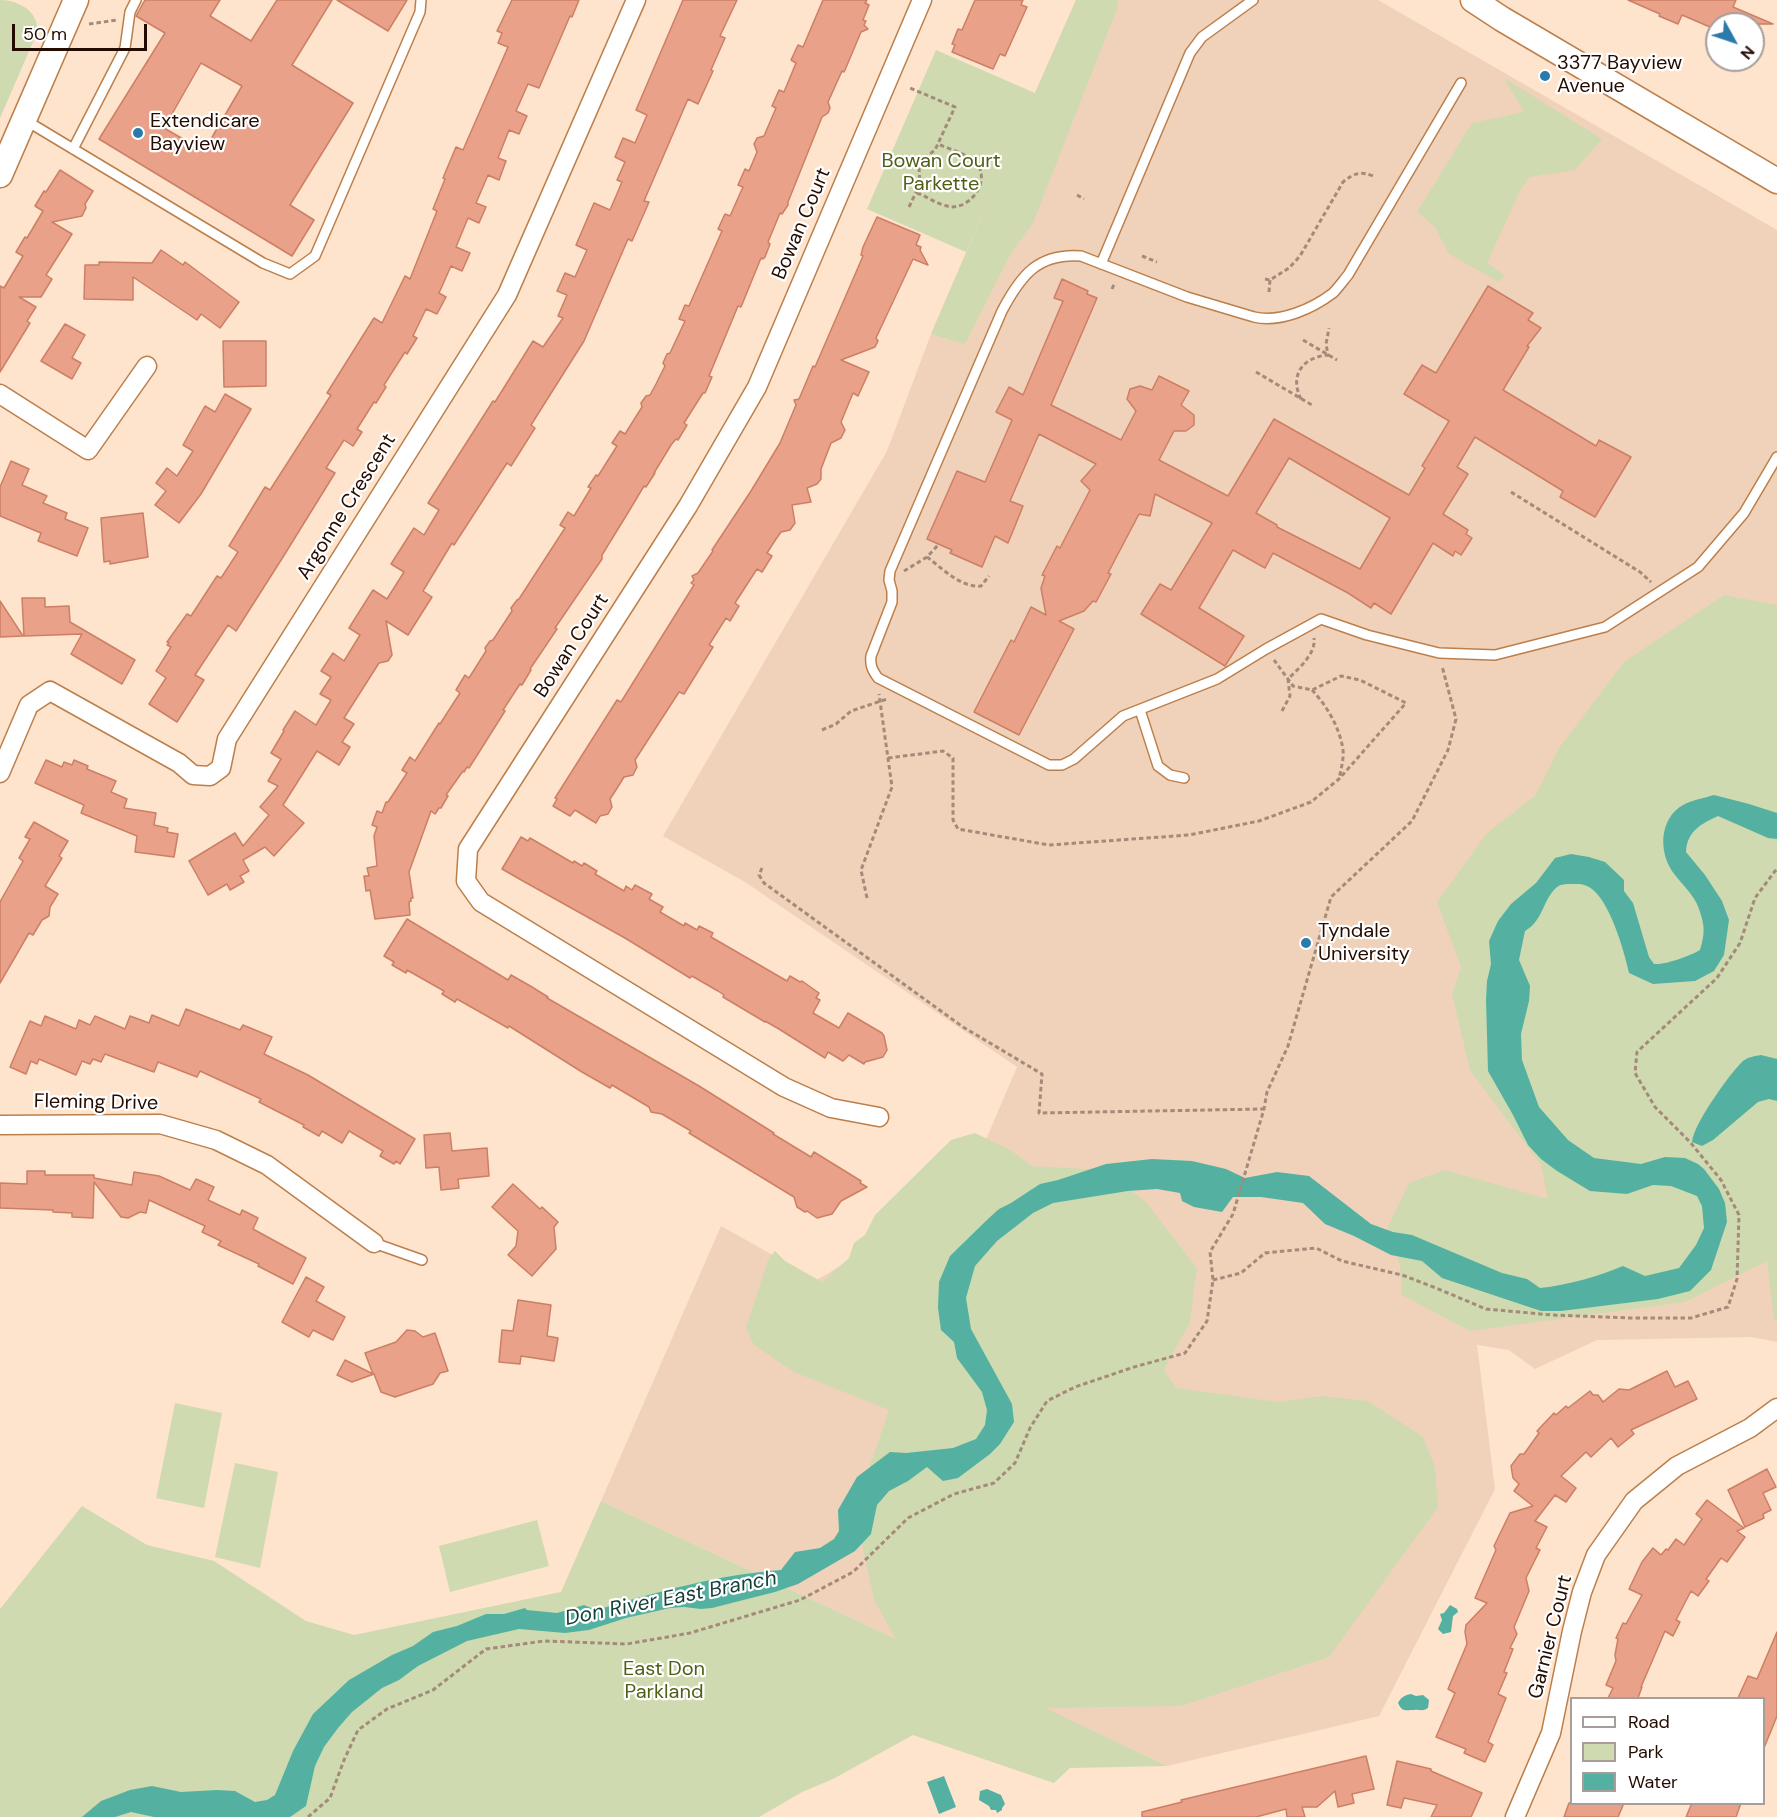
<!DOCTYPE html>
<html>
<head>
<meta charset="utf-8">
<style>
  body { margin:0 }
  #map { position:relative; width:1777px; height:1817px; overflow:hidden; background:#fee3cd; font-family:"DM Sans",sans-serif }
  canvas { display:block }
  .legend { position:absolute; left:1570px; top:1697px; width:195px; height:108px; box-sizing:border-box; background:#fff; border:2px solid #a79d99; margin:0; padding:8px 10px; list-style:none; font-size:18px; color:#230b00 }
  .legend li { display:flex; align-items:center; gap:12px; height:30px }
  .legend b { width:30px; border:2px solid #a79d99 }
  .north { position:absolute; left:1705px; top:12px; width:60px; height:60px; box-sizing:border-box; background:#fff; border:2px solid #a79d99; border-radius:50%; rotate:130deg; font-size:16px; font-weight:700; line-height:24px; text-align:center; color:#230b00 }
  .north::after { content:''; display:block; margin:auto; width:21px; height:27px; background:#2a7aac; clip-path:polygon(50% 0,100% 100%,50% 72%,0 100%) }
  .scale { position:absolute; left:12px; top:24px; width:135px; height:27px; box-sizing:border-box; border:3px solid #230b00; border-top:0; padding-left:8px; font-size:18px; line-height:21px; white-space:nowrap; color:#230b00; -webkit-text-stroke:4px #fff; paint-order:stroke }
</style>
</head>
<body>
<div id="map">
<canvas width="1777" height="1817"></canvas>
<ul class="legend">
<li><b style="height:8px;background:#fff"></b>Road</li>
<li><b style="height:16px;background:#cfdab1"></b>Park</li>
<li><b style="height:16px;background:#54b1a1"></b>Water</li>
</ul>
<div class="north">N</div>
<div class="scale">50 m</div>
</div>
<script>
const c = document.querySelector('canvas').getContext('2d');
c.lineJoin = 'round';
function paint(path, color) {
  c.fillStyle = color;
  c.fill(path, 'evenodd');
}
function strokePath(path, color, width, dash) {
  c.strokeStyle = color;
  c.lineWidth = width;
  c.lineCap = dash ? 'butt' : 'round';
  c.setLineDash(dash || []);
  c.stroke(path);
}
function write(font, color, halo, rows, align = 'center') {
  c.font = font + ' "DM Sans",sans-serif';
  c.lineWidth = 4.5;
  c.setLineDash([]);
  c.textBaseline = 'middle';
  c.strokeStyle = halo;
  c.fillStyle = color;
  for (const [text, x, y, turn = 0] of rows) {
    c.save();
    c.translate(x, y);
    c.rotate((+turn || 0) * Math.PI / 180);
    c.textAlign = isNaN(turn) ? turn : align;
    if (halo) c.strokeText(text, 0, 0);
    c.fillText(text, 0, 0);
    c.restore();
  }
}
const built = new Path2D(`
  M1076 0H1378L1777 230V1342L1752 1337 1597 1340 1535 1369 1509 1350 1477 1345 1495 1489 1379 1716 1167 1766 601 1501 721 1226 817 1280 964 1191 1017 1067 745 882 663 836 887 451 931 334 1015 138Z`);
const green = new Path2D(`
  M0 0C20 0 40 13 37 33L0 118Z
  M1076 0H1117L1118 6 1033 223 1012 251 965 344 931 334 1031 103 966 252 867 209 936 50 1035 93Z
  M1504 78 1602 139 1575 170 1529 177 1520 191 1487 263 1504 275 1499 282 1449 254 1435 227 1417 212 1472 123 1524 112Z
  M1724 595 1777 605V1320L1774 1319 1767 1261 1685 1302 1470 1331 1402 1295 1400 1265 1387 1229 1409 1183 1445 1170 1548 1199 1541 1165 1470 1070 1452 994 1461 967 1437 902 1487 833 1535 796 1559 748 1624 662Z
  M975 1133 1010 1150 1032 1166 1103 1170 1145 1201 1197 1268 1190 1322 1164 1370 1176 1388 1278 1402 1322 1396 1368 1401 1423 1437 1435 1467 1438 1507 1329 1657 1181 1706 1045 1708 1167 1766 1070 1768 1054 1783 913 1735 833 1779 802 1792 759 1817H0V1609L82 1506 147 1545 214 1561 306 1621 354 1635 561 1592 601 1501 896 1639 874 1600 855 1510 889 1410 794 1372 754 1345 746 1328 768 1260 775 1251 785 1261 822 1282 849 1258 854 1243 865 1235 875 1215 951 1140Z
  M175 1403 222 1413 204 1508 156 1498Z
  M235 1463 278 1472 260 1568 215 1557Z
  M537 1520 549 1566 450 1592 439 1546Z`);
const water = new Path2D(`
  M1714 795 1749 804 1777 813V839L1768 838 1718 816C1701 824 1687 831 1686 852L1705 875 1722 901 1729 920 1724 955 1714 971 1695 981 1653 984 1629 973C1624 950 1609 898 1589 887 1582 883 1577 884 1571 884 1566 884 1561 884 1557 887 1542 900 1544 920 1525 931L1519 960 1530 986 1529 1001 1521 1034 1522 1060 1539 1107 1568 1140 1594 1158 1641 1164 1665 1157 1685 1158 1698 1164 1704 1169 1719 1189 1725 1203 1727 1222 1711 1270 1690 1291 1658 1299 1561 1311H1541L1442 1278 1422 1261 1391 1255 1354 1236 1325 1224 1303 1203 1261 1197H1233L1222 1212 1194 1207 1182 1201 1180 1193 1157 1189 1128 1191 1053 1203 1033 1213 997 1241 975 1266 966 1298 971 1329 1012 1404 1014 1422 1000 1444 990 1454 958 1478 943 1481 927 1467 908 1481 889 1491 877 1505 871 1534 855 1551 798 1584 775 1592 712 1608 701 1609 684 1607 670 1608 626 1618 589 1630 565 1633 519 1629 467 1641 418 1666 399 1680 382 1688 352 1712 338 1728 324 1747 315 1766 306 1806 290 1817H154L131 1812 115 1817H82L101 1801 130 1790 152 1786 181 1792 217 1790 235 1791 255 1802 267 1800 275 1795 293 1751 313 1714 349 1680 392 1655 413 1646 433 1632 457 1626 486 1614H504L525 1608 527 1610 557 1613 584 1605 596 1610C658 1592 716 1575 781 1570L795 1552 820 1548 834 1539 839 1531 838 1510 857 1477 890 1452 906 1453 953 1448 976 1439 985 1425 987 1410 982 1392 957 1358 954 1342 941 1330 938 1308 939 1282 950 1256 989 1218 999 1209 1011 1203 1040 1184 1058 1180 1106 1164 1152 1159 1192 1161 1226 1169 1245 1178 1277 1172 1309 1176 1371 1224 1393 1232 1412 1235 1502 1273 1527 1279 1540 1288C1569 1285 1596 1277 1623 1266L1645 1276 1679 1268 1696 1245 1704 1228 1702 1206 1697 1196 1671 1186 1653 1185 1627 1194 1590 1191 1557 1171 1541 1159 1528 1145 1513 1115 1488 1071 1486 1000 1487 981 1491 964 1489 941 1498 921 1511 904 1536 883 1555 858 1571 854 1589 857 1605 862 1624 880V891L1633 903 1649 957 1654 964C1665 965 1690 956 1700 950 1705 933 1705 926 1699 909 1694 894 1681 884 1672 871 1659 851 1659 819 1683 805 1692 800 1704 798 1714 795Z
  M1761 1055 1777 1059V1101L1769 1099 1758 1102 1713 1140 1702 1146 1692 1142C1693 1125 1730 1073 1743 1061 1748 1057 1755 1056 1761 1055Z
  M1450 1605 1457 1609 1458 1612 1453 1616 1451 1632 1443 1634 1438 1629 1442 1620 1440 1614 1444 1613Z
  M1411 1694 1416 1696 1423 1695 1429 1700 1428 1708C1422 1712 1420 1709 1414 1710 1405 1710 1402 1712 1398 1703 1401 1697 1405 1695 1411 1694Z
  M944 1776 956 1807 939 1814 927 1782Z
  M987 1789 1001 1795 1005 1804 1002 1808V1810L997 1813 996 1810H991L989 1806 979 1800 980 1791Z`);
const building = new Path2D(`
  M145 0H220L210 16 251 41 277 0H332L292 65 353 103 290 205 314 220 292 256 99 139 165 33 136 16ZM201 63 242 86 204 151 164 128Z
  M337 0H407L388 31Z
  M512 0H579L572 17 570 16 539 88 528 84 516 111 527 116 519 134 509 130 498 158 506 161 499 180 488 175 476 203 486 207 479 223 468 218 456 247 470 253 462 271 451 266 439 293 446 297 437 314 426 309 413 336 417 338 407 354 405 352 384 385 386 387 376 403 374 402 357 429 362 432 353 446 344 440 326 468 335 473 283 557 236 631 228 625 195 675 204 680 177 722 149 704 166 678 156 671 171 647 167 645 169 643 167 642 187 614 191 616 217 576 221 578 238 552 229 546 265 487 270 490 331 395 327 393 374 318 382 323 405 276 410 279 437 211 433 209 445 179 443 178 456 147 463 150 508 47 498 43 502 33 497 31Z
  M683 0H737L720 36 725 38 711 70 713 71 698 104 688 99 644 201 649 202 632 241 628 239 584 341 531 425 535 428 511 466 507 463 454 545 452 543 423 591 432 597 408 635 386 621 392 655 388 661 379 663 344 718 354 724 342 742 350 747 339 765 317 751 283 805 304 823 274 856 265 847 243 860 249 871 240 876 244 882 230 890 227 884 208 895 189 861 235 833 243 846 269 815 260 807 278 786 268 781 281 759 271 753 284 731 283 730 295 711 316 725 331 700 320 694 331 677 321 671 333 653 344 661 360 635 349 628 373 590 387 599 404 572 391 564 414 528 424 535 439 510 428 503 493 401 495 402 533 341 543 347 563 318 558 316 567 295 557 291 565 273 575 277 587 250 576 245 594 203 610 210 622 182 617 180 625 162 615 157 623 138 635 143 647 115 636 110Z
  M823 0H867L865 3 869 5 863 20 866 21 864 25 868 29 861 32 845 70 844 72 842 71 828 102 830 108 828 113 822 117 788 202V205L782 214 780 213 768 242 770 244 765 257 763 259 761 258 741 307 738 306 709 376 712 377 705 393H703L684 423 687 425 678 440 676 439 671 445 654 473H655L646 487 644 486 626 516 602 555V559L555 628 557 629 530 669 531 670 522 685 520 684 503 710 505 711 476 757 469 768 467 767 464 772 463 771 446 795 448 796 441 808H439L435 814 431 811 409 872 413 898H411V901L409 902 410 915 375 919 370 890 366 891 364 876H369L367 868 377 866 374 836 377 827 372 825 377 811 382 813 386 802H388L407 773 402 770 410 757 415 761 439 723 440 724 460 693 456 690 465 675 469 678 486 651 485 648 490 641 493 640 512 611 511 608 517 600 519 599 565 528 560 525 568 512 574 516 591 488 588 487 596 475 598 476 617 446 612 443 620 431 625 434 642 407 641 403 646 396 650 395 656 384 665 366 663 363 667 354 670 353 685 321 679 319 685 305 689 306 722 231 718 229 725 214 730 216 743 187 738 185 745 169 749 171 757 152 754 144 757 138 764 136 776 108 772 106 779 90 784 92 796 63 791 60 798 45 803 47Z
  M975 0H1023L1021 5 1027 7 1005 56 1000 54 993 69 952 52 955 45 952 44 958 29 962 30Z
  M1628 0H1736L1733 7 1773 24H1717V30L1682 15 1678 24 1659 16 1660 14Z
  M60 170 93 191 85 204 86 208 82 216 52 222 72 234 46 275 52 279 41 297H19L36 307 27 321 30 323 0 372V286L4 288 23 256 16 252 25 237 27 238 43 211 35 206 44 191 46 192Z
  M877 217 920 235 916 245 921 247 920 250 928 265 913 259 876 338 878 341 875 347 841 360 869 372 858 396 853 393 841 422 845 430 841 438 831 443 821 469V479L817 484 807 488 811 502 792 505 795 523 790 530 781 532 776 539 767 553 772 556 762 572 757 569 735 603 739 606 730 621 726 618 709 645 713 647 684 694 679 692 635 760 637 767 633 775 624 777 614 793 610 799 612 807 608 814 600 816 596 823 575 810 570 816 553 806 557 799 555 798 617 700 621 702 694 585 691 583 694 580 692 576 698 573 713 551 712 550 751 491 780 443 796 405 794 400 799 399 813 366 815 367 863 256 861 255 863 247Z
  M161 250 183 265 185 262 239 302 220 328 201 314 197 320 133 277V300L84 299 85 265H99V262L152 263Z
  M1062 279 1088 291 1087 294 1097 298 1051 405 1121 440 1136 411 1127 399 1130 389 1140 386 1152 390 1159 376 1189 391 1181 405 1194 415V425L1186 431H1174L1159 460 1228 496 1274 419 1409 495 1425 468 1422 466 1449 421 1404 394 1422 365 1436 373 1488 286 1533 313 1528 320 1541 328 1527 346 1529 347 1503 390 1596 446 1599 440 1631 457 1595 517 1560 497 1563 491 1475 437 1457 467 1468 474 1443 514 1468 530 1466 534 1472 538 1461 555 1455 551 1453 556 1433 543 1391 614 1374 603 1371 608 1348 593 1273 553 1265 568 1233 550 1199 608 1244 636 1225 666 1141 614 1160 584 1171 590 1212 523 1155 494 1150 516 1139 514 1108 573 1111 574 1096 602 1093 601 1084 611 1059 621 1074 629 1019 735 974 712 1011 640 1014 642 1031 607 1046 615 1041 588 1045 576 1042 575 1057 546 1060 548 1090 490 1081 481 1096 464 1039 434 1010 501 1023 506 1015 526 1008 543 995 536 982 567 950 553 952 550 927 539 957 471 985 482 1012 420 996 412 1009 387 1023 395 1063 301 1054 298ZM1289 458 1390 518 1360 569 1277 527V525L1256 513Z
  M65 324 85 335 72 358 81 363 72 379 41 361Z
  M223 341H266V386L224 387Z
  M225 394 251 409 201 494 179 523 155 505 166 491 156 483 167 468 177 476 193 451 183 445 205 406 215 412Z
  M11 461 29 469 22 485 47 496 43 503 67 513 65 519 88 528 77 556 38 541 41 533 0 516V487Z
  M143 513 148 557 110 564V561L104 562 101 518Z
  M22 598H45V607L69 606 70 622 135 660 122 684 71 654 82 634 24 636Z
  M0 601 23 636 0 637Z
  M46 760 62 767 64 762 72 765 74 760 88 766 87 769 116 781 111 792 127 799 124 808 156 813 154 825 168 828 167 832 178 834 174 857 135 852 137 836 81 813 84 805 35 783Z
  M34 822 68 841 59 856 62 858 45 886 58 894 50 907 49 916 42 920 33 935 29 933 0 983V902L23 861 19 858 30 839 25 837Z
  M521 837 528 841 530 838 573 863 574 861 582 866 584 863 597 871 595 874 624 891 626 886 632 890 635 885 652 894 649 899 663 907 660 912 684 926 685 923 697 930 699 926 713 933 711 937 787 981 790 976 800 982 802 981 819 993 816 998 820 1000 813 1013 839 1028 848 1013 882 1033 884 1036 887 1050 883 1057 865 1062 864 1064 849 1055 843 1061 828 1052 825 1058 779 1029 765 1021V1022L723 997 724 995 718 991 692 976 690 978 625 938 523 881 502 869Z
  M407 919 508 980 511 975 532 987 548 997 547 998 699 1086 774 1133 773 1134 811 1157 814 1152 861 1181 860 1183 867 1187 841 1201 832 1214 817 1218 807 1211 805 1212 797 1207 794 1197 689 1133 691 1131 662 1114 651 1112 649 1107 612 1085 610 1088 582 1072 509 1026 508 1028 457 999 455 1002 442 994 444 991 407 970 406 973 392 965 394 962 384 956Z
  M186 1009 240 1030 243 1025 272 1037 264 1054 308 1075 415 1139 400 1164 396 1161 394 1164 380 1156 383 1151 349 1131 342 1143 322 1131 319 1136 303 1127 304 1125 259 1102 261 1099 200 1071 197 1077 158 1062 154 1072 105 1054 101 1062 93 1059 90 1064 82 1061 76 1075 39 1059 37 1064 31 1061 26 1074 10 1067 30 1021 41 1026 45 1016 76 1029 79 1020 90 1025 95 1016 125 1029 130 1016 149 1023 152 1015 179 1026Z
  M450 1133 452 1151 487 1148 489 1176 458 1179 459 1188 441 1190 439 1167 426 1168 424 1135Z
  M27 1171H45V1175H94V1178L132 1185 134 1172 159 1176 190 1190 196 1179 214 1187 208 1200 240 1215 242 1210 258 1218 253 1229 306 1258 293 1284 258 1266 259 1264 218 1245 221 1241 202 1232 205 1226 149 1200 146 1213 140 1212 128 1218 121 1217 94 1182 93 1218 72 1217V1213L53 1212V1210L0 1208V1183L27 1184Z
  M513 1184 540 1209 542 1207 558 1222 554 1227 556 1249 532 1276 508 1255 516 1246 518 1231 492 1207Z
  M306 1277 324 1287 316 1301 345 1317 333 1340 313 1330 309 1337 282 1322Z
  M518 1300 551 1305 547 1336 558 1338 554 1361 521 1356 520 1364 499 1362 502 1330 513 1331Z
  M407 1330 415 1331 423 1337 435 1333 448 1371 440 1373 433 1384 395 1397 381 1392 374 1374 352 1382 337 1375 345 1360 373 1374 365 1353 396 1342Z
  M1667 1371 1675 1387 1688 1381 1697 1399 1631 1430 1634 1434 1618 1447 1611 1438 1591 1457 1586 1452 1561 1476 1576 1488 1566 1502 1555 1495 1535 1521 1547 1527 1536 1548 1540 1550 1526 1578 1529 1591 1514 1627 1517 1634 1510 1648 1513 1649 1504 1672 1507 1673 1498 1694 1506 1698 1488 1742 1493 1745 1485 1762 1464 1753 1466 1749 1436 1737 1455 1693 1448 1689 1467 1644 1465 1632 1466 1625 1487 1603 1475 1598 1496 1550 1494 1546 1510 1513 1533 1506 1514 1491 1519 1484 1513 1478 1511 1466 1520 1454H1524L1539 1433 1537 1431 1554 1413 1556 1415 1566 1406 1568 1408 1590 1391 1593 1395H1598L1603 1402 1619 1389 1629 1390Z
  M1767 1469 1776 1487 1763 1493 1771 1510 1763 1514 1764 1518 1745 1527 1728 1490Z
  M1707 1500 1744 1528 1737 1531 1745 1537 1727 1562 1721 1558 1706 1579 1709 1581 1698 1596 1691 1591 1676 1620 1680 1622 1673 1636 1665 1631 1641 1687H1642L1638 1698H1608L1613 1688 1606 1685 1616 1661 1615 1655 1618 1639 1616 1638 1623 1623 1626 1624 1642 1595 1629 1589 1642 1562 1653 1548 1661 1555 1666 1549 1668 1550 1676 1539 1684 1545 1702 1519 1696 1514Z
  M1777 1632V1716L1764 1748V1698H1738L1748 1676 1757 1679Z
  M1366 1756 1374 1789 1352 1794 1354 1803 1338 1807 1335 1791 1317 1807H1302L1305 1817H1287L1286 1809 1256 1817H1142V1812L1182 1802 1181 1800Z
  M1397 1761 1431 1769V1771L1482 1793 1471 1817H1431L1437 1805 1404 1798 1401 1808 1387 1805Z
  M1569 1803H1624L1618 1817H1564Z
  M1692 1803H1741L1736 1817H1686Z`);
const path = new Path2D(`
  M89 24 117 20
  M917 193C926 196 937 204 947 206 966 212 989 186 979 167 972 155 951 150 938 144
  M1077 195 1084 199
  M909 207 920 184 919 168 925 158 935 150 955 107 910 88
  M1142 256 1157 262
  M1265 279 1270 280 1289 268 1300 256 1343 182C1354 173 1361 171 1373 176
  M1112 289 1115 282
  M1269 292 1270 280
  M1303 340 1337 360
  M1256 372 1312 405
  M1301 399C1289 375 1303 357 1328 355L1326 344 1329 328
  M1511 492 1640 572 1651 582
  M927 557C943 569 961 588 981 586L989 576
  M904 571 927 557 938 545
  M1312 690C1327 706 1340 728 1343 750 1344 759 1341 769 1339 779
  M1282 711 1290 696 1288 679C1299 668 1316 654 1314 638
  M822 730 836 724 851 711 887 699
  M888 758 943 751 953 758V820L958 829 1049 845 1189 835 1259 821 1311 802 1339 779 1406 703 1360 680 1341 676 1312 690 1293 686 1274 660
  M762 868 759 875 764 883 963 1027 1042 1074 1039 1113 1264 1109
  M867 898 861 870 892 787 879 694
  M1213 1280 1241 1273 1265 1253 1316 1248 1342 1261 1402 1275 1436 1288 1486 1309 1552 1315 1631 1318H1691L1728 1307 1737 1279 1739 1215 1721 1180 1690 1142 1655 1107 1635 1073 1637 1052 1717 978 1740 943 1755 898 1775 871 1777 870
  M308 1817 330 1798 344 1760 358 1730 387 1709 433 1690 486 1649 544 1641 627 1644 690 1633 800 1600 853 1572 908 1518 954 1494 994 1483 1015 1463 1030 1428 1047 1401 1075 1387 1134 1367 1185 1353 1207 1321 1213 1280 1210 1252 1233 1214 1264 1109 1267 1092 1288 1046 1331 897 1412 821 1448 750 1456 719 1442 666`);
const lane = new Path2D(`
  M1461 83 1348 275C1343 281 1338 288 1333 293 1312 309 1280 323 1254 317L1187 297 1081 256C1038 253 1021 275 1002 311L890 571 889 580 892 591V602L871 656C870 665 872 670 878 678L1049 765H1062L1074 759 1123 716 1217 679 1266 649 1321 619 1367 635 1439 653 1495 655 1605 627 1698 567 1744 513 1777 457
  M25 120 263 263 290 274 315 256 420 12 421 0
  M73 149 125 48 130 12 136 0
  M1101 264 1190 53 1202 37 1253 0
  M1140 710 1158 766 1170 775 1184 778
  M374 1243 422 1260`);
const street = new Path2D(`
  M0 394 88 450 147 366
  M0 773 29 705 50 691 179 763 193 775 210 776 221 768 227 739 507 295 636 0
  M879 1117 831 1108 784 1087 481 902 466 881 468 849 688 506 757 387 922 0
  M0 1125 160 1124 216 1140 267 1165 374 1243
  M1515 1817 1551 1733 1572 1631 1582 1592 1596 1555 1634 1501 1677 1466 1750 1428 1777 1408`);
const secondary = new Path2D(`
  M1473 0 1502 19 1777 181
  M0 175 76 0`);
const markers = [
  [1545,76,6,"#2a7aac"],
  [138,133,6,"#2a7aac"],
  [1306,943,6,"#2a7aac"]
];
const poiNames = [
  ["3377 Bayview",1557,64],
  ["Avenue",1557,87],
  ["Extendicare",150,122],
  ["Bayview",150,145],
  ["Tyndale",1318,932],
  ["University",1318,955]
];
const parkNames = [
  ["Bowan Court",941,162],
  ["Parkette",941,185],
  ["East Don",664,1670],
  ["Parkland",664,1693]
];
const streetNames = [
  ["Bowan Court",802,224,-67],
  ["Argonne Crescent",347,507,-58],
  ["Bowan Court",572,646,-57],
  ["Fleming Drive",96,1103,1],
  ["Garnier Court",1551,1637,-76]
];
const waterNames = [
  ["Don River East Branch",671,1599,-11]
];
paint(built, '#f0d2bb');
paint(green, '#cfdab1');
paint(water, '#54b1a1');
paint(building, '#e9a289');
strokePath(building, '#cc7f64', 1.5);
strokePath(lane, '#bd7f4a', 12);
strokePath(street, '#bd7f4a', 21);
strokePath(secondary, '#bd7f4a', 27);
strokePath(path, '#a48a79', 3, [4.5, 3]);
strokePath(lane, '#fff', 9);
strokePath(street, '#fff', 18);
strokePath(secondary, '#fff', 24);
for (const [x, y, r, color] of markers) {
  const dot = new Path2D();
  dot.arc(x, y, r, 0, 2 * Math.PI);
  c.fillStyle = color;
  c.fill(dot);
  strokePath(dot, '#fff', 2);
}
write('20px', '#230b00', '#fff', poiNames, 'left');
write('20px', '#515f16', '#fff', parkNames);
write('20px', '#230b00', '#fff', streetNames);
write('italic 21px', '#143f37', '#fff', waterNames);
</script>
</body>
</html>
